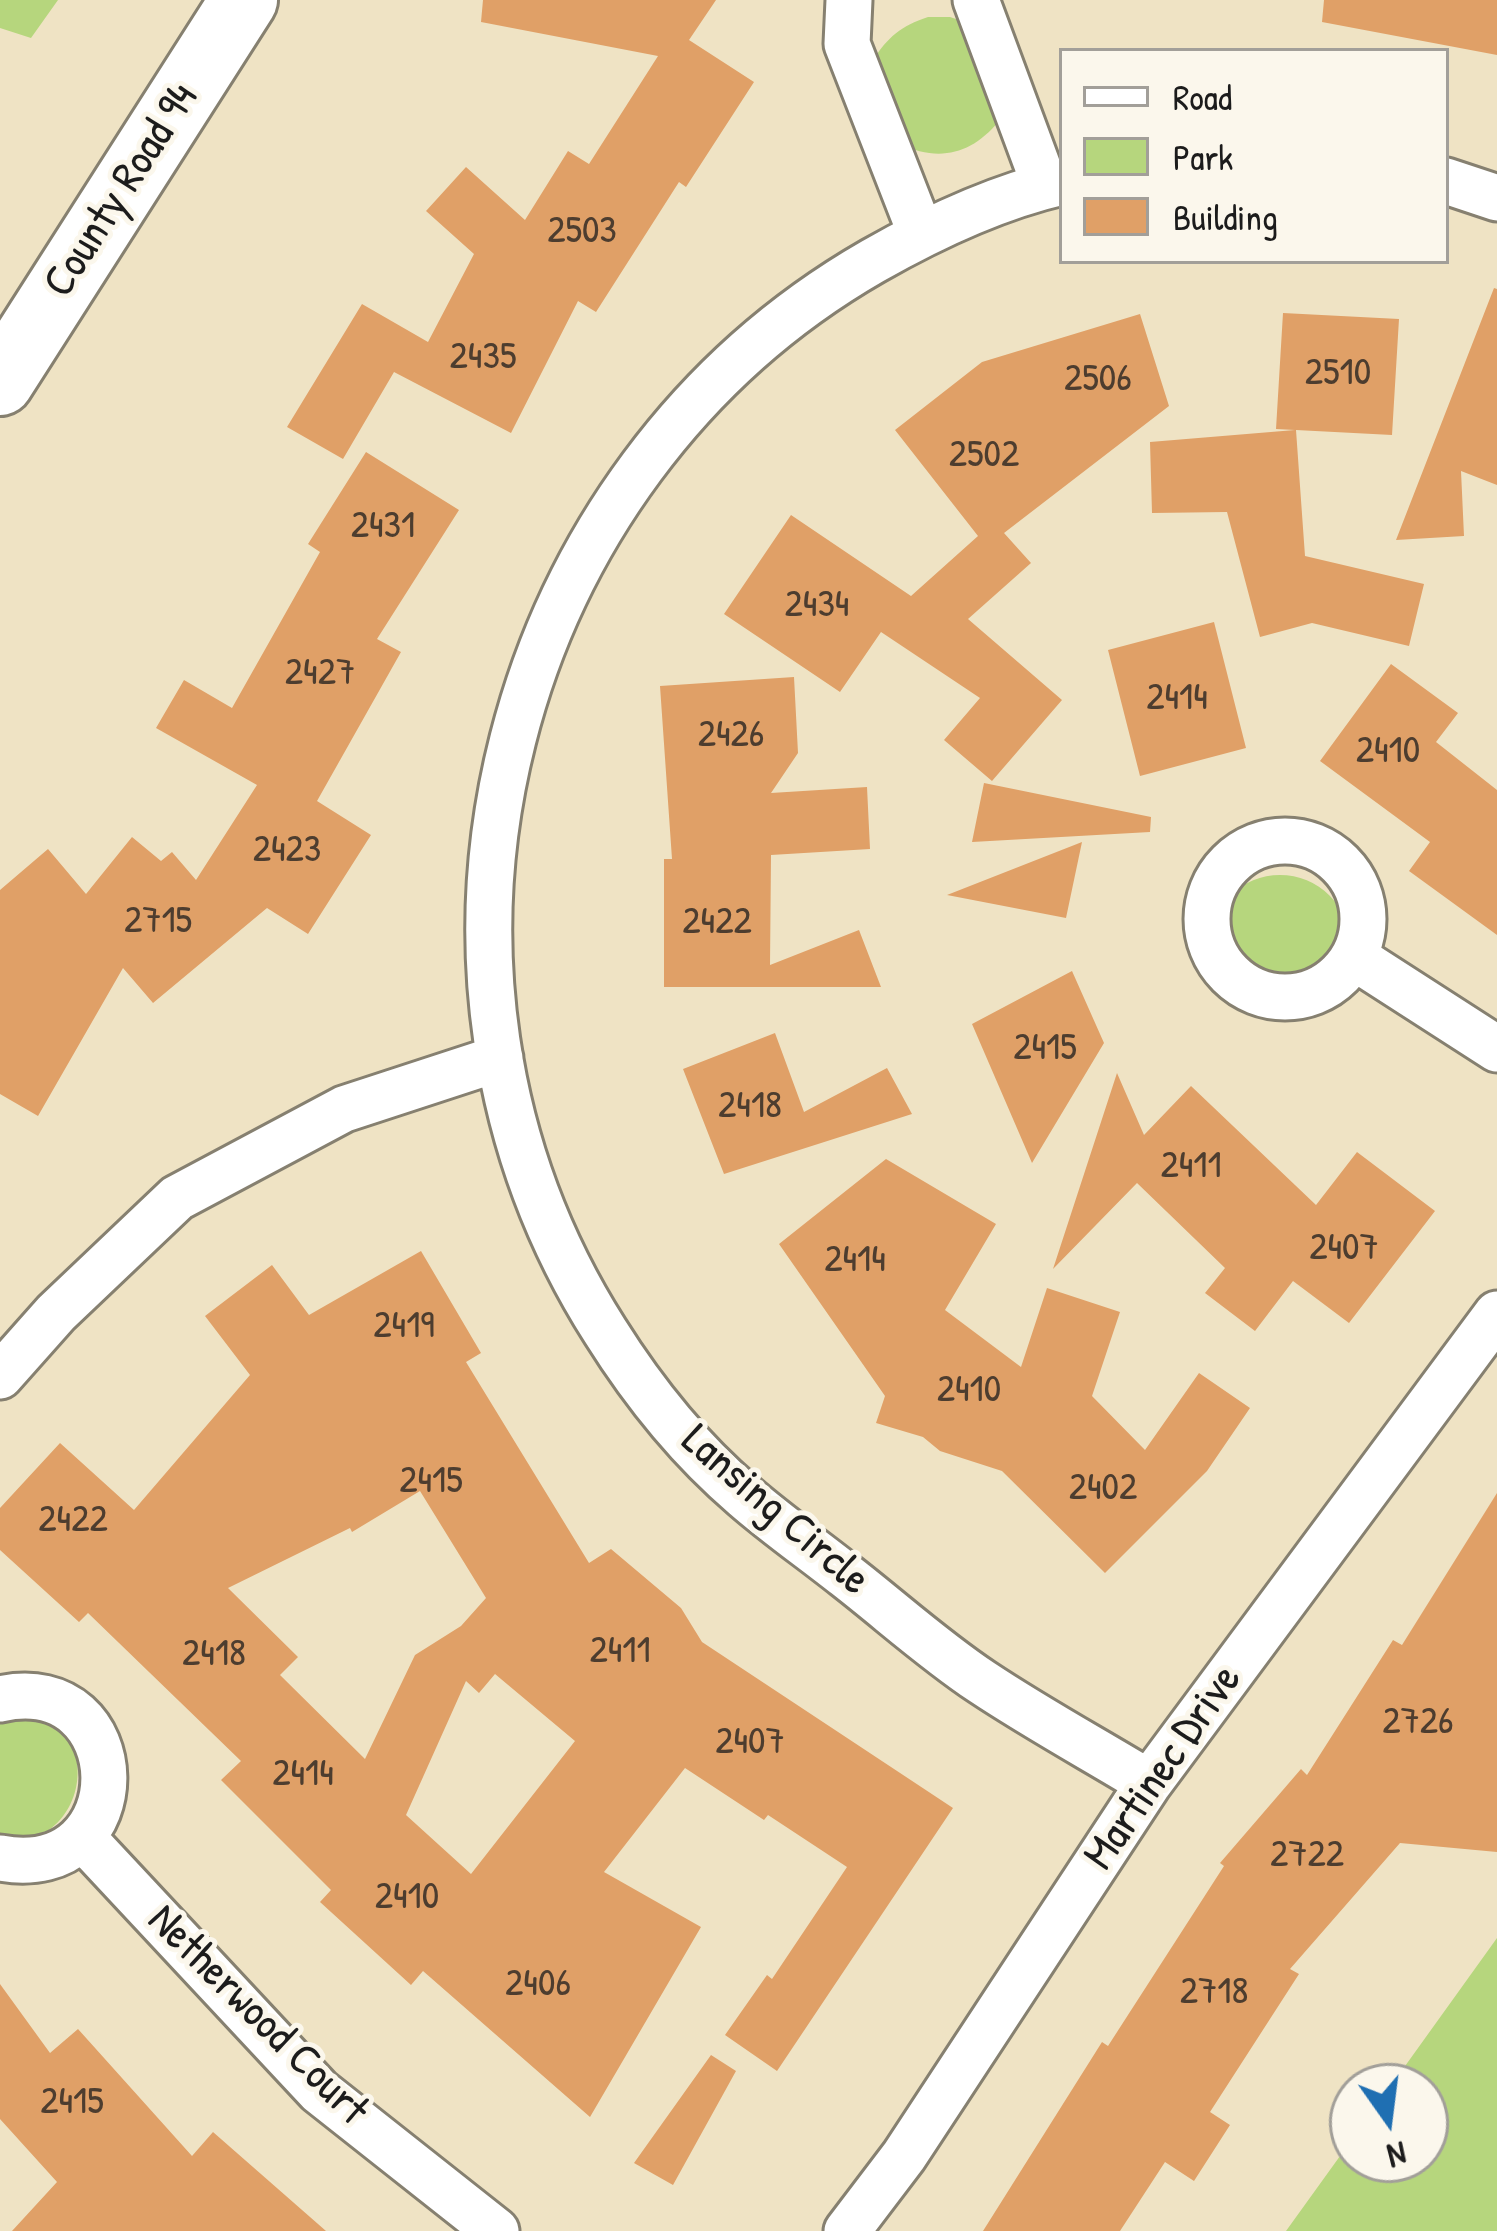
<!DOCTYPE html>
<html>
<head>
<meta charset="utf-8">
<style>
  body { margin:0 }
  #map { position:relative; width:1497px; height:2231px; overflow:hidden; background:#efe3c4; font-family:"Patrick Hand",sans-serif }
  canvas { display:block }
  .legend { position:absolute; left:1059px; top:48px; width:390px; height:216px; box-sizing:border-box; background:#fbf7ec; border:3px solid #a29f99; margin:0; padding:15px 21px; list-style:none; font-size:36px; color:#1c1c1c }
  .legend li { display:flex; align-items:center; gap:24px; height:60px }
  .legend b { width:60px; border:3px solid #a29f99 }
  .north { position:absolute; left:1329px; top:2063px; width:120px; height:120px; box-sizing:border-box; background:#fbf7ec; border:3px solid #a29f99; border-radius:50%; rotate:166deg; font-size:33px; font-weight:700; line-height:48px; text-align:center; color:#1c1c1c }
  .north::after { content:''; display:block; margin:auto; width:42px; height:54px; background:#1f6fb2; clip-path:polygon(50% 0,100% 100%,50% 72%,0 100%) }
</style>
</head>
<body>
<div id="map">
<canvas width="1497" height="2231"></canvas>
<ul class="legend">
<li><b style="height:15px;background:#fff"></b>Road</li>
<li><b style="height:33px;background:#b6d67d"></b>Park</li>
<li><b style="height:33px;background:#e0a067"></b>Building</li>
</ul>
<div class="north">N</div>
</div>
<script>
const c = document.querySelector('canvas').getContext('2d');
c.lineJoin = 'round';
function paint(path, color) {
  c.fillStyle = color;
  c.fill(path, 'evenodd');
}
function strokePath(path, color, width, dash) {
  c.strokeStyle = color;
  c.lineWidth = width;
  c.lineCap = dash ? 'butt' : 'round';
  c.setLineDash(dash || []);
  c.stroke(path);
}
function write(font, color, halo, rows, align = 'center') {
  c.font = font + ' "Patrick Hand",sans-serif';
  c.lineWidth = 10;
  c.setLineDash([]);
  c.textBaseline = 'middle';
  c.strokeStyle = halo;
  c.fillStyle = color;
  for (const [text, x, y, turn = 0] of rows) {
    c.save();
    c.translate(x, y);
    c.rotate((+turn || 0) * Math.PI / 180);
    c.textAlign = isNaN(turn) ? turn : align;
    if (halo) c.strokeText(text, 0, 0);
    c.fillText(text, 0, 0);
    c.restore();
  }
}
const green = new Path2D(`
  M0 0H58L31 38 0 28Z
  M928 17H950L971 24 999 121C971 155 939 162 899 144L873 60C888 37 901 26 928 17Z
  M1210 945a70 70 0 1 1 140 0a70 70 0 1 1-140 0Z
  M0 1704C18 1710 49 1716 62 1730 91 1762 78 1819 38 1836 27 1841 12 1840 0 1842Z
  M1497 1938V2231H1286L1353 2138V2159H1425V2087H1390Z`);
const building = new Path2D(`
  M483 0H716L689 40 754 82 686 187 679 182 596 312 578 301 511 433 394 372 343 459 287 427 362 304 428 342 474 254 426 211 466 167 525 220 568 151 589 164 658 56 481 22Z
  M1324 0H1497V55L1322 22Z
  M1494 288 1497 289V485L1461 471 1464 536 1396 540Z
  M1283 313 1399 319 1392 435 1296 430 1305 556 1424 584 1409 646 1312 623 1260 637 1227 512 1152 513 1150 442 1295 430 1276 429Z
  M1140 314 1169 406 1004 533 1031 563 968 619 1062 700 992 781 944 740 980 698 881 632 840 692 724 614 791 515 911 596 978 536 895 430 982 362Z
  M366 452 459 510 377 639 401 652 317 801 371 835 308 934 267 908 153 1003 123 968 38 1116 0 1094V890L48 849 86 894 132 837 161 861 172 852 196 880 257 785 156 728 184 680 232 708 320 552 308 544Z
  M1214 622 1246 748 1140 776 1108 650Z
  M1391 664 1458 713 1436 742 1497 790V935L1409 871 1430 842 1320 761Z
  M794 677 798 753 771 793 867 787 870 849 771 855 770 965 859 930 881 987H664V859H672L660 686Z
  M984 783 1151 817 1150 832 972 842Z
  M1082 842 1066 918 947 895Z
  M1072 971 1104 1043 1032 1163 972 1024Z
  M775 1033 804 1112 887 1068 912 1114 724 1174 683 1069Z
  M1117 1073 1144 1135 1191 1086 1316 1205 1357 1152 1435 1211 1349 1323 1293 1281 1255 1331 1205 1293 1225 1268 1137 1183 1053 1269Z
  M886 1159 996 1224 945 1310 1021 1367 1047 1288 1120 1312 1092 1396 1145 1450 1199 1373 1250 1408 1207 1471 1105 1573 1002 1471 940 1451 923 1437 876 1423 885 1396 779 1244Z
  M421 1251 481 1353 466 1362 589 1563 611 1549 681 1608 702 1642 953 1808 777 2071 725 2035 767 1975 772 1979 847 1867 768 1815 764 1820 685 1768 604 1872 701 1927 590 2117 423 1971 411 1985 320 1902 331 1890 221 1780 241 1761 88 1613 79 1622 0 1550V1508L60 1443 134 1510 250 1375 205 1316 272 1265 309 1315ZM420 1491 486 1598 461 1626 415 1655 365 1759 280 1675 298 1657 228 1588 350 1528 352 1532ZM495 1674 575 1741 471 1874 406 1815 466 1681 479 1693Z
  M1497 1493V1852L1400 1843 1290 1969 1299 1974 1210 2112 1230 2125 1194 2181 1165 2162 1120 2231H983L1102 2042 1108 2046 1224 1866 1220 1863 1301 1769 1307 1775 1393 1640 1402 1645Z
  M0 1984 50 2053 78 2029 192 2156 213 2132 326 2231H12L57 2182 0 2119Z
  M711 2055 736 2071 673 2185 634 2163Z`);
const street = new Path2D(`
  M849 0 847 44 921 234
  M976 0 1045 186
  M1446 181 1497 198
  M1062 182C997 197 931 228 873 261 502 474 373 967 605 1331 642 1390 690 1450 744 1496 776 1524 812 1549 846 1576 891 1611 935 1651 982 1682 1036 1718 1093 1749 1149 1783
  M1207 919a78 78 0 1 1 156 0a78 78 0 1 1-156 0Z
  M1354 957 1497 1049
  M0 1376 56 1313 177 1198 344 1109 500 1058
  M0 1699C136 1669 141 1884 0 1858
  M82 1837 319 2091 496 2231
  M847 2231 904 2156 1149 1783 1497 1314`);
const secondary = new Path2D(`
  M0 382 244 0`);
const numberNames = [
  ["2503",582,232],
  ["2435",483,358],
  ["2510",1338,374],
  ["2506",1098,380],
  ["2502",984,456],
  ["2431",383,527],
  ["2434",817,606],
  ["2427",320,674],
  ["2414",1177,699],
  ["2426",731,736],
  ["2410",1388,752],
  ["2423",287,851],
  ["2715",158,922],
  ["2422",717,923],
  ["2415",1045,1049],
  ["2418",750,1107],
  ["2411",1191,1167],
  ["2407",1344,1249],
  ["2414",855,1261],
  ["2419",404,1327],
  ["2410",969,1391],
  ["2415",431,1482],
  ["2402",1103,1489],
  ["2422",73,1521],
  ["2411",620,1652],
  ["2418",214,1655],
  ["2726",1418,1723],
  ["2407",750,1743],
  ["2414",303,1775],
  ["2722",1307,1856],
  ["2410",407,1898],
  ["2406",538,1985],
  ["2718",1214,1993],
  ["2415",72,2103]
];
const streetNames = [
  ["County Road 94",122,191,-57],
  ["Lansing Circle",775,1511,41],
  ["Martinec Drive",1164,1768,-55],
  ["Netherwood Court",257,2016,45]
];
paint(green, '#b6d67d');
paint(building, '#e0a067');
strokePath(street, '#868070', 51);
strokePath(secondary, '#868070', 72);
strokePath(street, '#fff', 45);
strokePath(secondary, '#fff', 66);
write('39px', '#4d3d2f', null, numberNames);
write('45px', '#1c1c1c', '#fbf7ec', streetNames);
</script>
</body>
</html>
